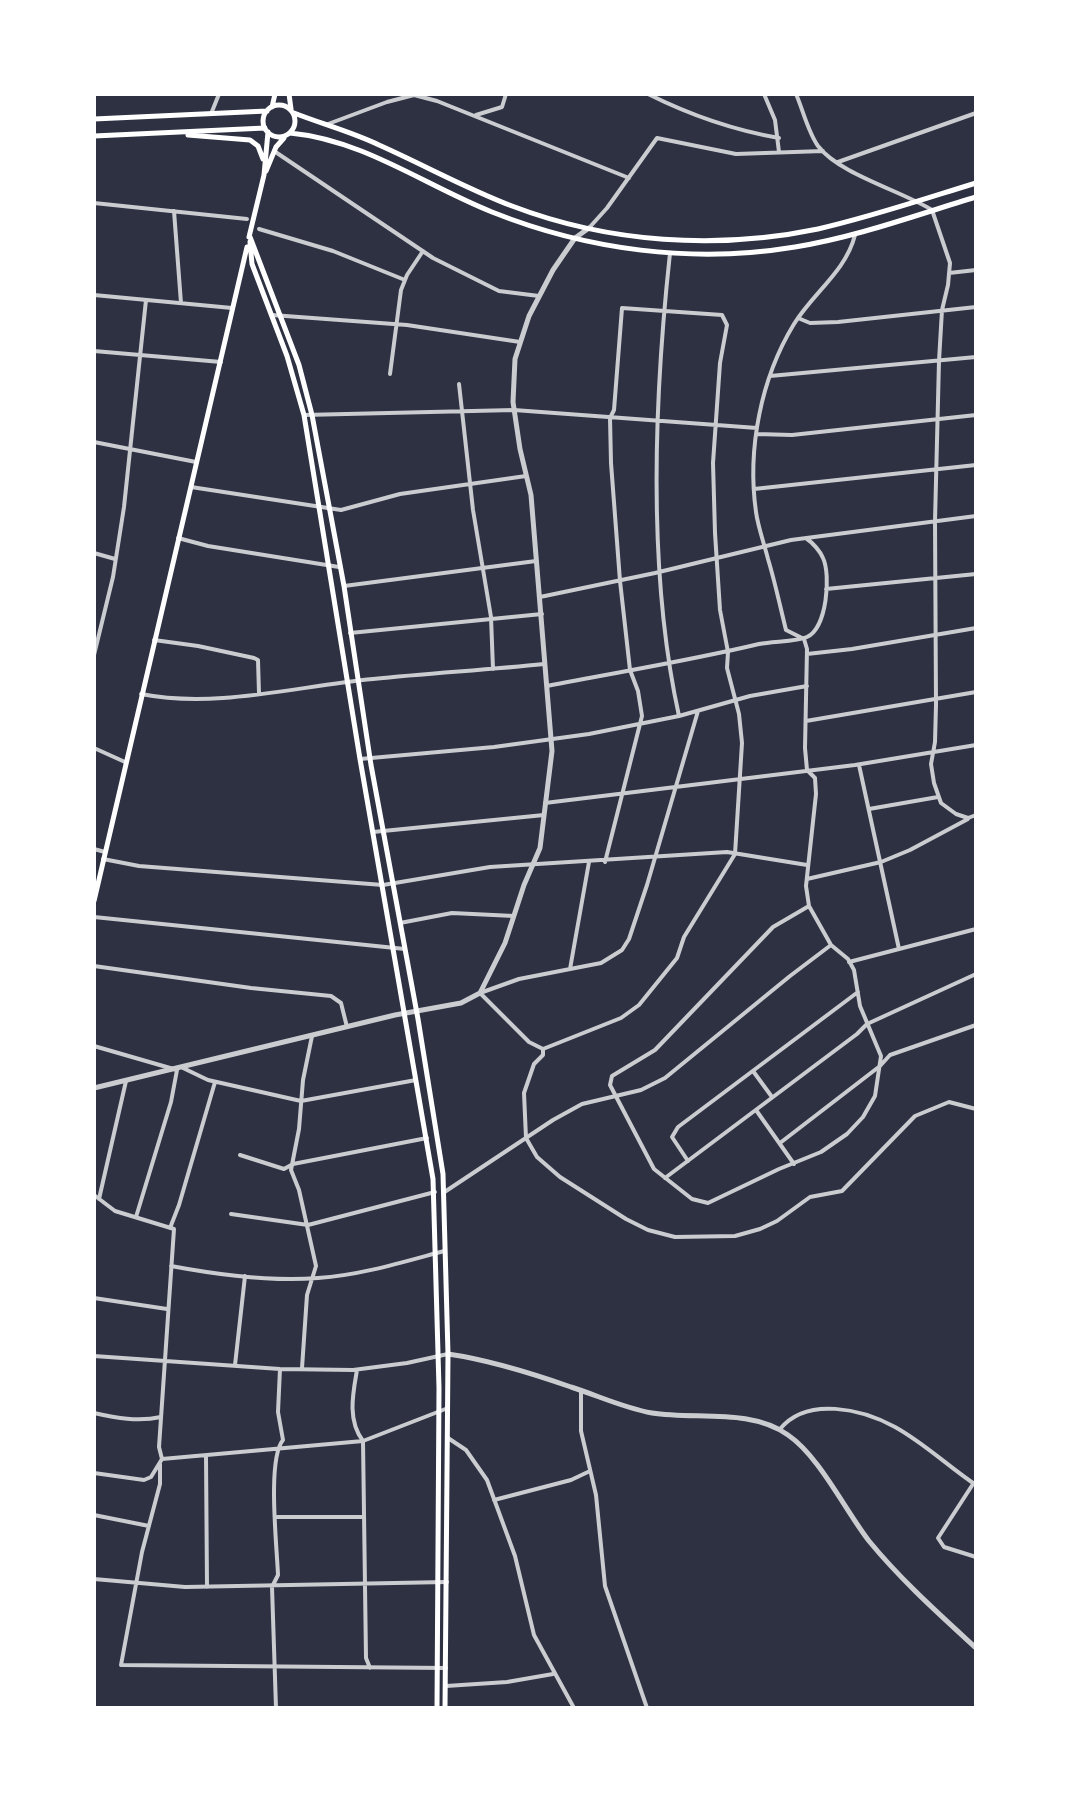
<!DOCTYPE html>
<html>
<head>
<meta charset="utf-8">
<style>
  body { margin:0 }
  #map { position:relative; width:1070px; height:1802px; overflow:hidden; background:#2d3142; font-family:Karla,sans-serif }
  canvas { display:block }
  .frame { position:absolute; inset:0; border:96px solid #fff; pointer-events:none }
</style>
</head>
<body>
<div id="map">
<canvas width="1070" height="1802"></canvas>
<div class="frame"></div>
</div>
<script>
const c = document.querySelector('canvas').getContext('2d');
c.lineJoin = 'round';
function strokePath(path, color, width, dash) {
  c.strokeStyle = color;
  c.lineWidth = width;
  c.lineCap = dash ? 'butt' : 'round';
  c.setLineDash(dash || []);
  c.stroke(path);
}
const minor = new Path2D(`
  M648 94C690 115 733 130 779 138
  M764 94 775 120 779 152
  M796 94C803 110 808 132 818 146 839 174 902 191 932 210L950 263 948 285 942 310 939 361 935 521 936 705 935 742 931 764 934 783 941 803 956 814 968 818 976 815
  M211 114 219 94
  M476 115 502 107 506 94
  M328 124 387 102 414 95 437 101 629 178
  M274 151 433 258 499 291 539 296
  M838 162 976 113
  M94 203 247 219
  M174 211 181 303
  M589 228 607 208 657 138 736 154 823 151
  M259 229 333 251 405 280
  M670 253C654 400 647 571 679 716
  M949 273 976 270
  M94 295 232 308
  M272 315 407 325 520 342
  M798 318 810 323 838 322 976 307
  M94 351 221 362
  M390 374 401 290 407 275 423 251
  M770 376 976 357
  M459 384 473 510 491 617 493 669
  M304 415 514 410 757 428
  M757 434 792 435 976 415
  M94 442 196 462
  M191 487 341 510 400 494 526 476
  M754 489 976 465
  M178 538 208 546 339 567
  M94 553 115 559
  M344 586 536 561
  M826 589 976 574
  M540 597 655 573 791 540 976 516
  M350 633 542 614
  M154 640 198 646 254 658 258 660 259 693
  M807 654 852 649 976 628
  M94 655 113 577 124 507 146 300
  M547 686C618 672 688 661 759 644 773 641 796 642 807 637 827 628 831 575 823 558 820 551 813 543 807 539
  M141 694C217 709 297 686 373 679 430 673 487 670 544 664
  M698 711 647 885 629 939 622 950 601 963 519 979 480 993 529 1042 543 1049V1055L534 1064 524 1093 526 1138 537 1157 560 1177 626 1219 648 1230 675 1237 735 1236 760 1229 777 1221 810 1197 842 1191 915 1116 949 1102 976 1109
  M806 721 976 692
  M94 748 125 762
  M360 759 494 747 589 734 679 716 750 696 807 686
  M859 765 899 949
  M545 803 855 765 976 745
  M869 809 938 797
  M373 832 544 815
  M94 849 105 852
  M103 859 139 866 383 885 490 867 727 852 807 865
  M807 879 881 862 910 850 968 819
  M809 906 773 927 655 1050 612 1076 610 1085 654 1169 692 1199 708 1203 779 1169 821 1152 847 1134 863 1117 875 1096 881 1056 860 1006 854 970 848 959 831 945 809 906 806 886 816 794 815 778 807 770 805 748 807 649 804 639 786 630C780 606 775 582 768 559 764 543 758 527 756 512 747 449 761 378 794 324 813 293 846 271 855 235
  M94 917 405 949
  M400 923 452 913 514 916
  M849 962 976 929
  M94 966 251 988 331 996 341 1003 347 1027
  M570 969 589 862
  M94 1046 177 1070 171 1102 136 1217
  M543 1049 621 1018 639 1005 677 958 684 937 735 854 742 743 739 714 727 668 728 652 720 610 715 533 713 463 720 363 727 325 722 315 622 308 614 410 610 418 611 463 620 581 630 670 638 691 642 716 605 862
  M183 1068 208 1080 301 1101 416 1080
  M753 1071 772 1097
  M756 1110 794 1164
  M780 1143 880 1066 890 1055 976 1025
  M240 1155 284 1169 293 1164 427 1138
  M688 1161 672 1137 678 1127 858 992
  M665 1178 857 1034 867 1024 976 974
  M443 1193 553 1120 582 1104 641 1090 665 1078 790 976 831 945
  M94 1195 115 1211 174 1229 159 1447 162 1459
  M99 1199 126 1081
  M231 1214 308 1225 435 1192
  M170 1228 179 1205 215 1082
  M171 1266C219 1275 270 1282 318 1278 361 1275 403 1262 444 1251
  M94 1298 167 1309
  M94 1356 280 1369 353 1370 407 1363 448 1354
  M235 1365 245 1276
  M302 1368 307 1295 316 1266 299 1190 291 1170 299 1129 303 1080 312 1036
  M357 1370C353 1393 347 1420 363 1441L366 1658 370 1668
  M581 1391V1431L596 1495 605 1586 647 1708
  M94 1413C116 1418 138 1422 161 1417
  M780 1429C807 1396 862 1409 895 1427 924 1443 949 1467 976 1485
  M448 1438 466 1450 487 1480 515 1556 534 1635 574 1708
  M206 1456 207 1587
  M160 1464V1484L142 1552 121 1665 446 1668
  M94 1473 144 1480 151 1477 162 1459 363 1441 448 1408
  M973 1484 938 1538 944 1547 976 1557
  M494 1500 571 1480 590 1471
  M94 1515 149 1526
  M275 1517H363
  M94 1579 185 1587 447 1582
  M446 1686 507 1682 553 1674
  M276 1708 272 1587 278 1575C277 1547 267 1459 283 1440L278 1412 280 1369`);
const tertiary = new Path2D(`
  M94 1088 395 1015 461 1003 480 993 505 943 524 885 540 848 552 751 531 495 520 449 513 402 515 359 529 316 553 270 575 238 589 228
  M448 1354C490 1360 531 1373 571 1387 599 1396 624 1408 652 1413 696 1420 750 1408 788 1435 819 1456 845 1510 869 1541 901 1580 939 1614 976 1648`);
const secondary = new Path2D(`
  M289 94 291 109
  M263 121a16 16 0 1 1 32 0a16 16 0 1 1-32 0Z
  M272 107 275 94
  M294 113C322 124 352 132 379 145 424 165 467 189 512 206 609 243 717 250 818 229 871 217 924 199 976 183
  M94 119 267 111
  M290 133C364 140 424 185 492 212 587 250 693 264 795 247 857 237 916 215 976 197
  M188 135 250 140 258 146 263 159
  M94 136 265 128
  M266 171 276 147 284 138
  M249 237 264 175 268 132
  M250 237 299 365 312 415 344 586 371 765 418 1019 443 1174 448 1354 445 1708
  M250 242 252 264 287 356 304 415 360 759 433 1179 439 1388 437 1708
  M94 901 247 247`);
strokePath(minor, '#caccd0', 4);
strokePath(tertiary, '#caccd0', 5);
strokePath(secondary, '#fff', 5);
</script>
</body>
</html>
